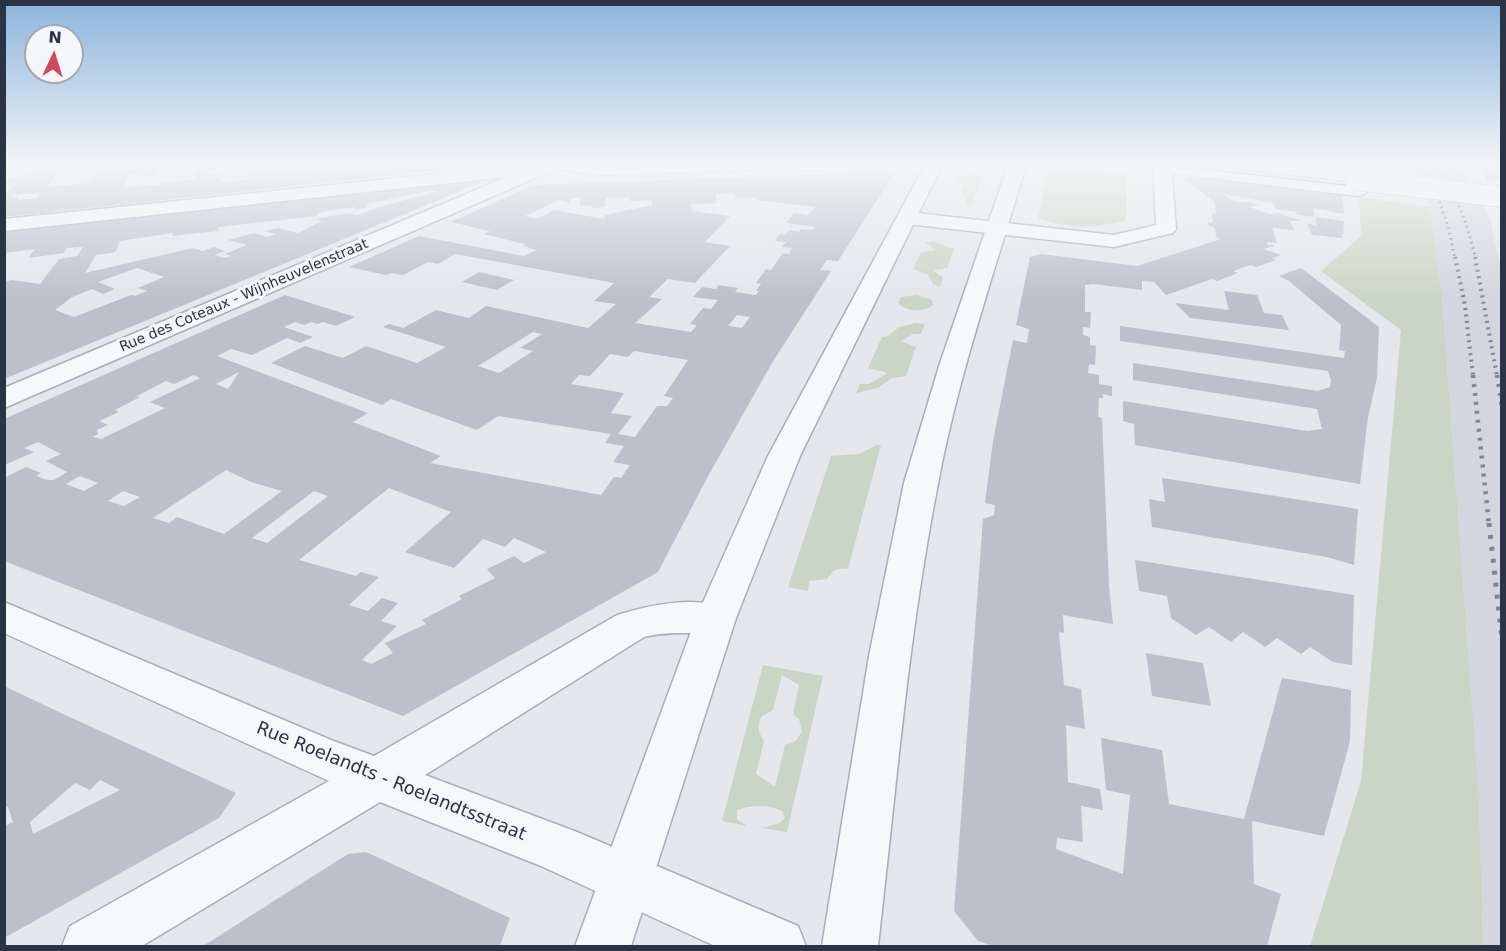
<!DOCTYPE html>
<html>
<head>
<meta charset="utf-8">
<style>
  body { margin:0 }
  #map { position:relative; width:1506px; height:951px; overflow:hidden; background:#e4e7ec; font-family:"DejaVu Sans",sans-serif }
  canvas { display:block }
  .frame { position:absolute; inset:0; border:6px solid #2b3445; pointer-events:none }
  .north { position:absolute; left:24px; top:24px; width:60px; height:60px; box-sizing:border-box; background:#f4f6f9; border:2px solid #a4a8b1; border-radius:50%; rotate:4deg; font-size:16px; font-weight:700; line-height:24px; text-align:center; color:#2b3445 }
  .north::after { content:''; display:block; margin:auto; width:21px; height:27px; background:#d1495b; clip-path:polygon(50% 0,100% 100%,50% 72%,0 100%) }
</style>
</head>
<body>
<div id="map">
<canvas width="1506" height="951"></canvas>
<div class="frame"></div>
<div class="north">N</div>
</div>
<script>
const c = document.querySelector('canvas').getContext('2d');
c.lineJoin = 'round';
function paint(path, color) {
  c.fillStyle = color;
  c.fill(path, 'evenodd');
}
function strokePath(path, color, width, dash) {
  c.strokeStyle = color;
  c.lineWidth = width;
  c.lineCap = dash ? 'butt' : 'round';
  c.setLineDash(dash || []);
  c.stroke(path);
}
function write(font, color, halo, rows, align = 'center') {
  c.font = font + ' "DejaVu Sans",sans-serif';
  c.lineWidth = 6;
  c.setLineDash([]);
  c.textBaseline = 'middle';
  c.strokeStyle = halo;
  c.fillStyle = color;
  for (const [text, x, y, turn = 0] of rows) {
    c.save();
    c.translate(x, y);
    c.rotate((+turn || 0) * Math.PI / 180);
    c.textAlign = isNaN(turn) ? turn : align;
    if (halo) c.strokeText(text, 0, 0);
    c.fillText(text, 0, 0);
    c.restore();
  }
}
const built = new Path2D(`
  M1412 165H1460L1490 219 1501 267V946H1483L1479 798 1442 297 1430 207Z`);
const green = new Path2D(`
  M1049 165H1072L1127 174 1126 220C1100 229 1064 229 1038 218Z
  M967 174 983 175 970 209 960 189 964 186 955 179Z
  M1359 197 1430 207 1442 297 1479 798 1483 946H1310L1361 781 1401 330 1321 271 1361 236Z
  M925 242H934L954 249 947 268 933 270 943 278 940 287 933 284 928 275 913 269 921 252 936 250Z
  M917 295 932 300 933 305C923 313 907 312 898 303L901 297Z
  M916 323 925 324 921 334H913L901 341 916 347 906 376 892 378 878 388 856 393 860 384H869L886 374 885 372 868 368 882 337 888 336 899 327Z
  M877 445H881L848 569C836 567 833 570 827 579L809 581 808 591 788 587 831 456 858 454Z
  M763 665 823 676 787 832 762 828 780 823 785 817 782 811C768 804 752 805 737 810V819L747 826 722 821ZM782 675 799 685 793 714 799 719 802 731 796 741 785 745 775 787 756 774 764 741C758 732 757 727 761 717L773 710Z`);
const building = new Path2D(`
  M101 165H241L209 170 207 175 223 173 220 182 248 180 250 172 292 168 291 171 351 165 472 167 4 217V196L17 181 4 184V180L38 172 44 174 60 170 46 187 89 183ZM198 167 195 179 162 183 160 185 122 187 129 174H141L139 177 154 176 156 171ZM41 193 37 198 17 200 19 197 12 198 14 195Z
  M1288 165H1320L1321 167 1310 169Z
  M1492 165H1502V181L1486 180 1485 172 1475 168Z
  M886 172 894 174 838 261 827 260 820 270 831 271 772 363 707 478 658 572 403 716 4 561V478L26 467 41 473 36 476 47 480H54L67 472 46 461 61 454 38 442 24 448 34 452 7 464 4 463V419L285 295 355 317 336 326 323 322 318 324 311 322 304 325 295 322 284 327 313 337 300 343 287 338 252 355 231 349 217 356 368 413 353 422 441 456 430 463 601 495 614 477 621 478 630 465 613 462 624 446 605 443 611 434 498 416 477 430 391 399 382 405 271 363 305 346 343 358 366 346 417 363 446 347 383 327 389 324 403 328 436 310 469 318 486 306 588 328 616 304 594 301 614 283 455 254 438 264 428 262 403 275 391 273 386 275 349 267 419 236 524 256 536 250 523 246 525 244 483 234 490 231 451 222 533 185ZM734 193 735 196 740 198 756 197V200L816 207 808 215 794 213 786 223 816 227 813 230 801 229 799 232 790 230 785 235 780 234 775 241 786 242 782 247 792 248 789 254 783 253 771 270 766 269 756 283 761 284 756 291H759L756 295 735 292 738 288 719 285 716 289 702 287 693 297 718 300 711 309 703 308 690 324 697 325 691 332 635 323 662 299 649 297 668 279 695 283 730 246 705 242 730 216 692 211 691 204 717 203 715 194ZM629 197V201L652 200V205L605 215 604 219 554 210 537 219 525 216 559 200 569 203 571 198H581L580 205 592 206V208L605 207 606 198ZM737 315 750 317 742 328 728 326ZM533 332 542 334 520 348 533 351 499 373 478 366ZM634 351 688 360 664 396 673 398 667 406H657L635 437 618 434 632 416 611 413 624 393 571 384 579 375 590 376 610 354 628 357ZM239 372 228 389 216 384ZM194 375 200 378 150 402 165 408 101 439 93 437 98 434 97 430 108 425 99 421 119 412 115 410 140 397 137 396 166 381 174 384ZM226 470 251 482 282 491 224 534 177 517 169 523 153 518ZM80 476 98 483 84 491 66 484ZM389 488 451 512 405 552 454 568 483 539 505 547 514 538 546 552 524 563 514 556 487 569 495 578 459 596 462 599 422 620 426 624 385 643 393 653 371 664 362 660 397 626 381 621 398 603 382 598 368 611 349 605 379 577 361 572 356 576 299 560ZM123 491 140 497 124 506 108 501ZM314 491 328 496 267 543 252 538Z
  M1191 177 1342 195 1344 214 1313 208 1315 217 1297 215 1296 212 1275 209 1274 203 1223 194 1235 202H1249L1258 205 1249 207 1270 214 1278 213 1302 221H1290L1294 230 1272 228 1277 243 1267 242 1268 245H1275L1264 249 1281 255 1272 258 1276 260 1256 267 1251 265 1233 271 1238 273 1217 281 1212 279 1166 295 1154 282 1142 281V290L1093 284 1085 285V312H1091L1090 328 1083 327V335L1090 337V345L1096 346 1095 365 1089 364 1088 373 1099 375V384L1112 386V396L1103 394V398H1099L1098 417 1102 418 1109 586 1113 624 1063 615 1064 633 1059 632 1064 685 1081 689 1085 729 1066 725 1068 782 1100 789 1103 810 1081 806 1083 842 1057 838 1056 849 1123 874 1130 795 1106 790 1101 738 1162 750 1169 804 1244 819 1282 678 1351 690 1350 741 1324 836 1252 821 1254 884 1281 894 1267 946H993L978 941 954 911 983 519 994 515 995 505 985 503 993 441 1013 340 1027 343 1029 329 1016 325 1030 257 1041 254 1137 266 1221 239 1216 237 1215 228 1206 224 1213 222 1212 214H1216L1215 202 1184 179Z
  M476 180 480 183 4 379V282L12 280 40 284 59 259 77 256 83 247 67 248 64 253 28 258 35 249 4 253V232ZM433 190 435 192 383 206 357 215 349 213 315 219 322 221 298 233 278 228 264 231 276 234 267 237 254 233 228 240 247 245 225 254 231 256 225 258 215 255 225 251 214 247 203 251 193 248 85 273 96 255 112 253 116 251 120 241 173 233 172 236 218 231 219 227 317 216V214L326 211 355 207 356 210 367 207V204ZM137 268 164 277 138 288 147 291 135 296 131 295 74 317 55 310 72 297 92 289 103 294 115 289 98 282Z
  M1315 217 1344 221 1343 235 1340 234 1343 238 1312 235 1307 223 1317 226Z
  M1301 268 1379 327 1377 378 1368 417 1360 484 1135 445 1134 424 1123 421V401L1307 431 1322 429 1317 409 1133 380V363L1318 391 1330 387 1331 380 1328 371 1120 341V326L1344 358 1345 351 1339 350 1341 325 1289 281 1279 276Z
  M479 272 514 280 497 290 462 282Z
  M1224 291 1257 295 1264 313 1282 315 1289 330 1190 318 1175 303 1229 310Z
  M1162 478 1358 509 1354 565 1327 557 1152 527 1149 499 1165 502Z
  M1135 560 1354 595 1352 665 1333 662 1310 647 1301 654 1277 638 1265 647 1243 632 1231 642 1209 627 1196 635 1171 618 1167 596 1139 591Z
  M1146 653 1203 663 1211 706 1152 696Z
  M4 686 61 713 236 793 219 818 4 938V826L13 822 8 807 4 805ZM100 780 120 790 33 834 30 822 75 783 90 790Z
  M366 852 510 918 500 946H203L348 854Z`);
const minor = new Path2D(`
  M534 165H765L757 170 600 175 556 169 4 408V388L507 177 4 231V219L513 166 522 171Z
  M1153 165H1171L1176 229 1173 233 1114 247 907 224 900 222 897 218 900 214 907 212 1114 235 1156 225Z
  M4 602 331 740 374 756 617 615C653 604 693 596 730 608L736 618 730 628C702 637 673 629 644 637L425 775 577 832 798 926 806 946H715L541 866 380 802 142 946H62L70 926 329 781 4 633Z`);
const tertiary = new Path2D(`
  M925 165H942L800 456 736 618 631 946H575L696 618 768 456Z
  M1008 165H1026C995 271 958 376 938 484 908 636 896 792 878 946H822L869 656 904 483 940 363Z
  M1138 165H1195L1358 184 1365 186 1367 190 1365 194 1358 196 1146 170Z`);
const tram = new Path2D(`
  M1171 165 1502 203`);
const railFar3 = new Path2D(`
  M1427 165 1449 229 1455 259
  M1442 165 1466 223 1476 259`);
const railFar2 = new Path2D(`
  M1455 257 1465 306 1473 376
  M1475 257 1497 376`);
const railFar1 = new Path2D(`
  M1473 375 1489 525
  M1497 375 1502 406`);
const rail = new Path2D(`
  M1489 523 1502 639`);
const tertiaryBridge = new Path2D(`
  M1355 180 1502 197`);
const farStreetnames = [
  ["Rue des Coteaux - Wijnheuvelenstraat",244,296,-23]
];
const nearStreetnames = [
  ["Rue Roelandts - Roelandtsstraat",391,782,22]
];
paint(built, '#d2d6de');
paint(green, '#c9d6c5');
paint(building, '#bbc0ca');
strokePath(minor, '#a9aeb7', 3);
strokePath(tertiary, '#a9aeb7', 3);
paint(minor, '#f7f8fa');
paint(tertiary, '#f7f8fa');
strokePath(tram, '#7d8696', 1.5);
strokePath(railFar3, '#7d8696', 3, [1.5, 4]);
strokePath(railFar2, '#7d8696', 4, [2, 4.5]);
strokePath(railFar1, '#7d8696', 4.5, [3, 6]);
strokePath(rail, '#7d8696', 5, [4, 8]);
strokePath(tertiaryBridge, '#a9aeb7', 21, []);
strokePath(tertiaryBridge, '#f7f8fa', 20);
const sky = c.createLinearGradient(0, 0, 0, 299);
sky.addColorStop(0, '#8bb4dd');
sky.addColorStop(0.55, '#f3f4f6');
sky.addColorStop(1, '#f3f4f600');
c.fillStyle = sky;
c.fillRect(0, 0, 1506, 299);
write('14px', '#2b3445', '#f4f6f9', farStreetnames);
write('18px', '#2b3445', '#f4f6f9', nearStreetnames);
</script>
</body>
</html>
